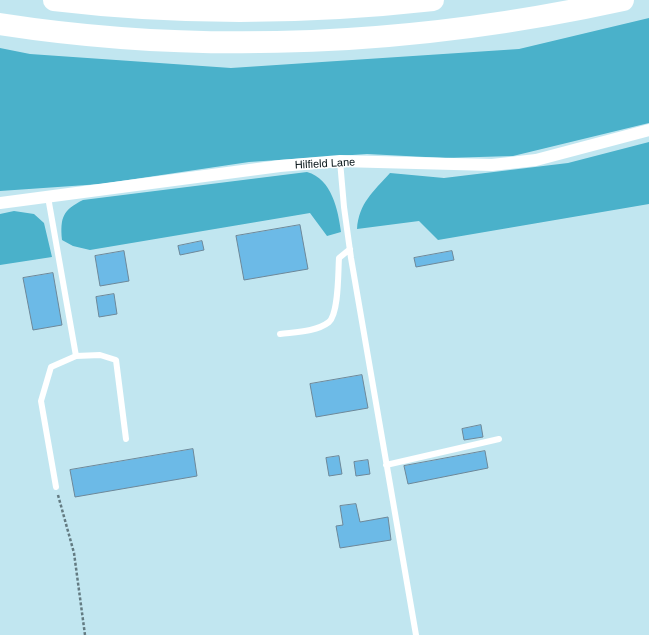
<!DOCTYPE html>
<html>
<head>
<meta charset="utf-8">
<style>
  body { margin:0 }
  canvas { display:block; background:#c1e6f0 }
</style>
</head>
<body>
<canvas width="649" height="635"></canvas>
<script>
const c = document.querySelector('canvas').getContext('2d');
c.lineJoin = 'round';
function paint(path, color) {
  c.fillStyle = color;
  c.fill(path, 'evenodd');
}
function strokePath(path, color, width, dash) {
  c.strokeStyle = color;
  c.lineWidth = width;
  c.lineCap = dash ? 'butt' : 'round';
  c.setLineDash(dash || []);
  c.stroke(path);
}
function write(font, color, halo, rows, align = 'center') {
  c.font = font + ' Arial,sans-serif';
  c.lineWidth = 3;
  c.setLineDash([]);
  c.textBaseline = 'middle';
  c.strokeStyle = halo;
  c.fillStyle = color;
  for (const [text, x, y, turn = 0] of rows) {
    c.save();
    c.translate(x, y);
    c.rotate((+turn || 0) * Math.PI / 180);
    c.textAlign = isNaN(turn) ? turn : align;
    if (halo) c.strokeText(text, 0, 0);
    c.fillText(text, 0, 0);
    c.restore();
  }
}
const forest = new Path2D(`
  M649 18V123L513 156 445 158 367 154 249 162 101 184 0 191V48L30 54 231 68 519 49Z
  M649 142V204L438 240 419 221 357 229C359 203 373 192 390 173L444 178 568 163Z
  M307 172C332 179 338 210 341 232L327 236 310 213 90 250 73 246 62 240C60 217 63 210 83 200Z
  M14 211 34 214 44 223 52 257 0 265V214Z`);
const building = new Path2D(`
  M300 225 308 269 244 280 236 236Z
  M202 241 204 250 180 255 178 246Z
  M124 251 129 281 100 286 95 256Z
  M452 251 454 260 416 267 414 258Z
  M53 273 62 325 33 330 23 278Z
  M114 294 117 314 99 317 96 297Z
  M362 375 368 408 316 417 310 384Z
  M481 425 483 437 464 440 462 429Z
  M193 449 197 476 75 497 70 470Z
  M485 451 488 468 408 484 404 466Z
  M339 456 342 474 329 476 326 458Z
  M368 460 370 474 356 476 354 462Z
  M356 504 360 522 388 517 391 540 340 548 336 526 343 525 340 506Z`);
const path = new Path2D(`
  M58 495 74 553 85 635`);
const lane = new Path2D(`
  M340 161 344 207 351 258 416 635
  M48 197 76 356 51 367 41 401 56 487
  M280 334C295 332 316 332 329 322 339 313 338 272 339 258L350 249
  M76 356 100 355 116 360 126 439
  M386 465 499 439`);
const street = new Path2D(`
  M0 203 280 166 340 161 492 165 536 160 649 130`);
const highway = new Path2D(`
  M54 0C179 15 307 14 433 0
  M0 24C206 56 419 45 623 0`);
const streetNames = [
  ["Hilfield Lane",325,164,-3]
];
paint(forest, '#4ab1ca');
paint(building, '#6cbae7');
strokePath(building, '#6d8899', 1);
strokePath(path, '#637b82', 2.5, [3, 2]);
strokePath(lane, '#fff', 6);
strokePath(street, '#fff', 12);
strokePath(highway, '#fff', 22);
write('11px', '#061317', '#fff', streetNames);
</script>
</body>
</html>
